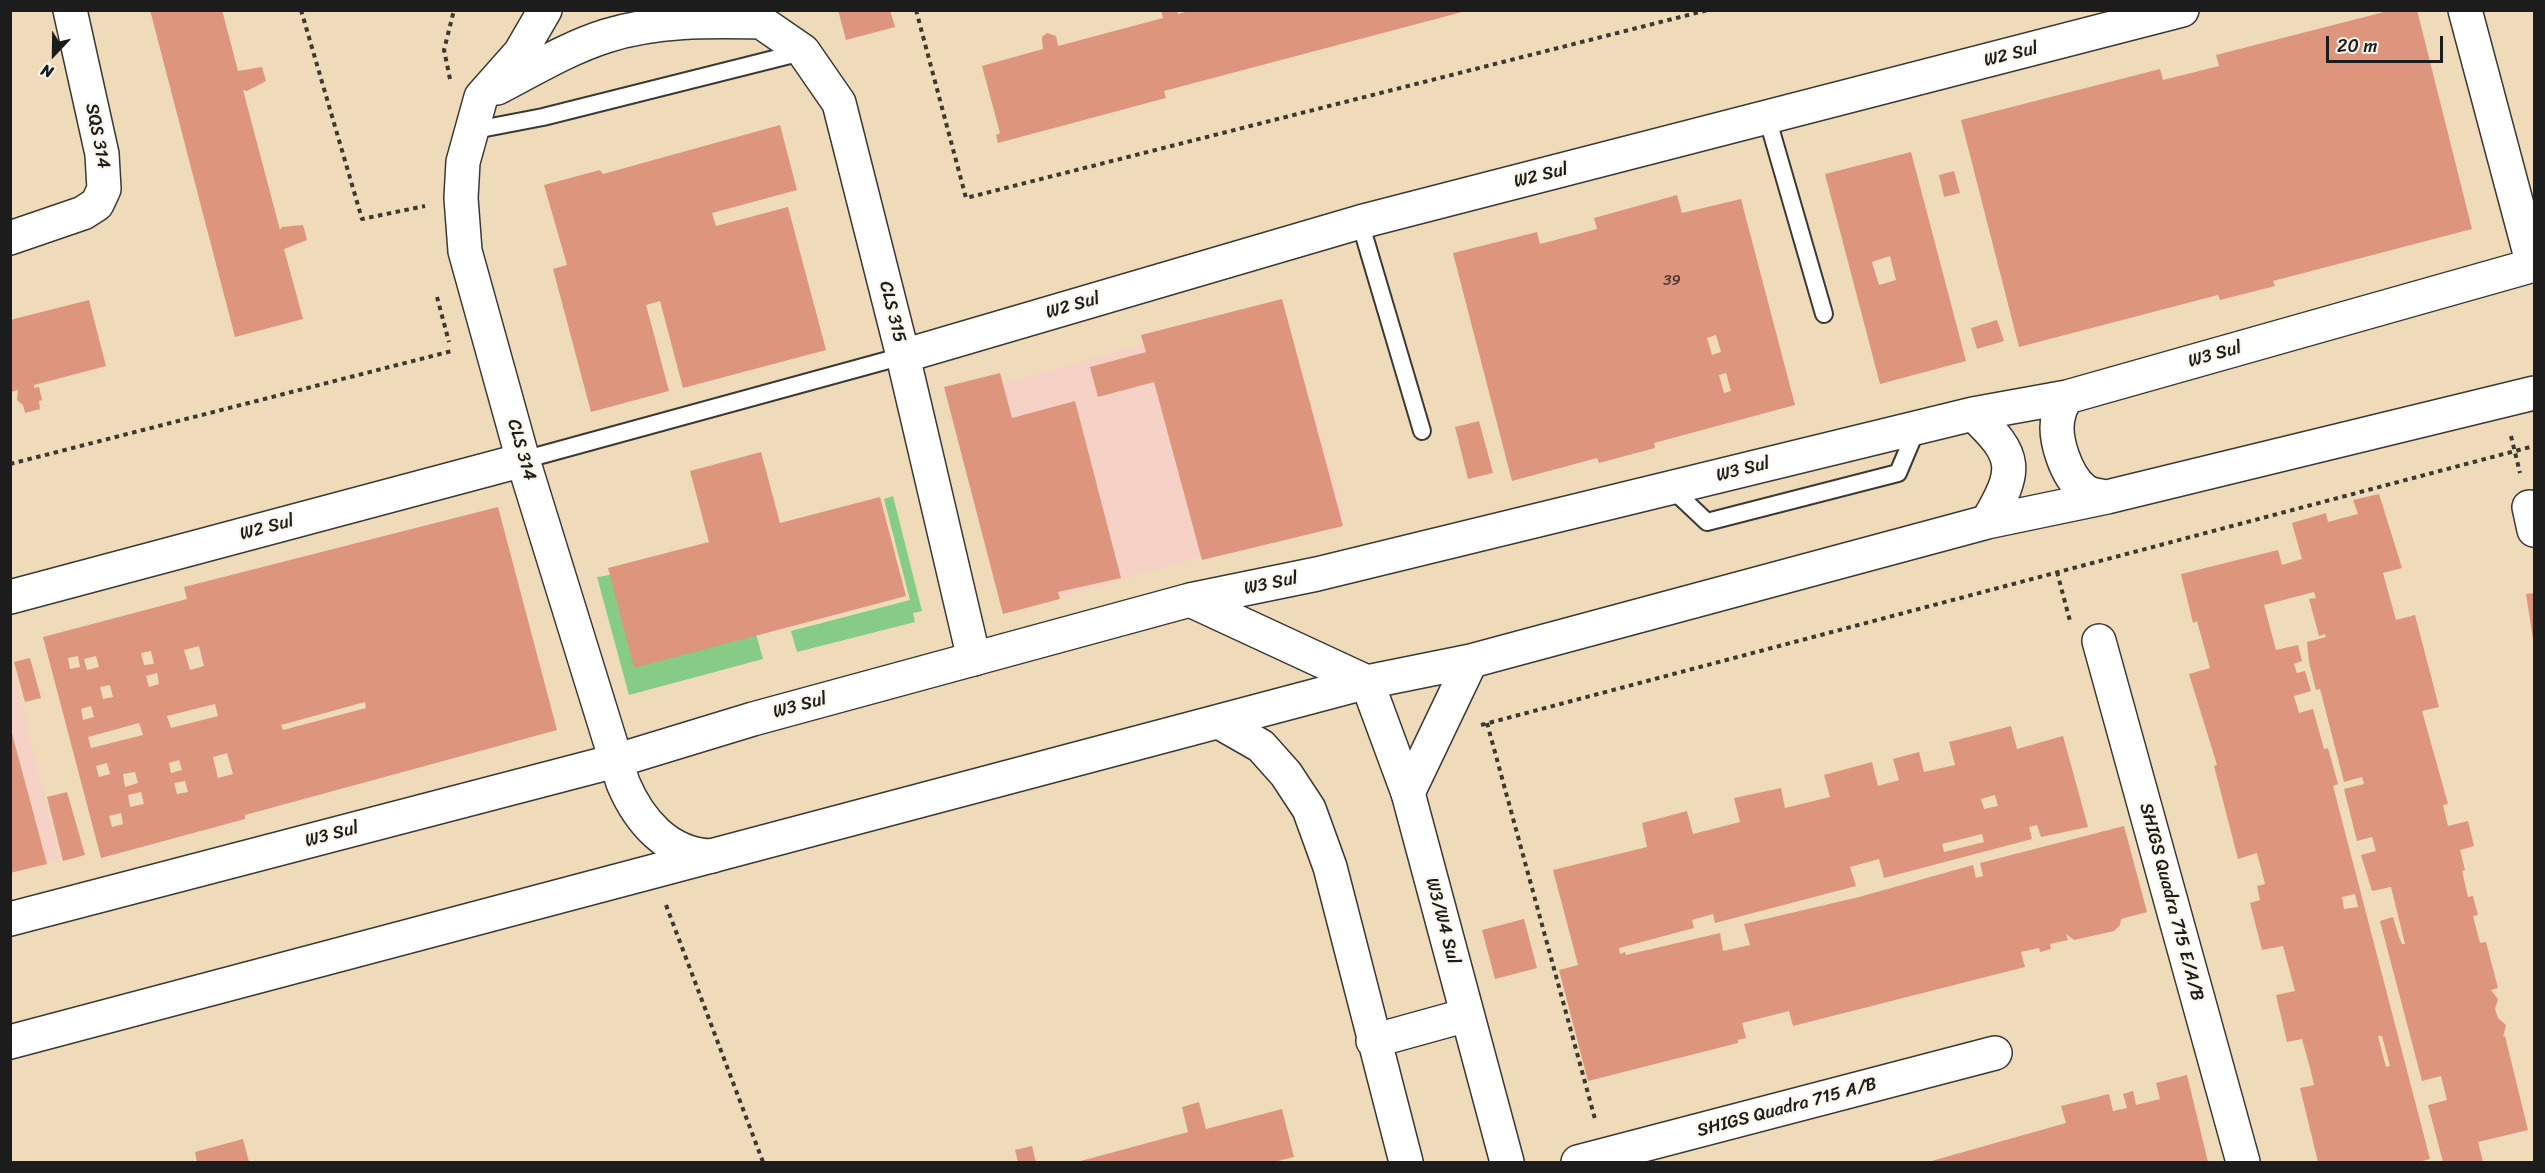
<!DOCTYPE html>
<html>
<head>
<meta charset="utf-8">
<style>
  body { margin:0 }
  #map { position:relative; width:2545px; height:1173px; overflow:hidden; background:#efdbb9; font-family:Sriracha,sans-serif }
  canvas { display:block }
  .frame { position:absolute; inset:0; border:12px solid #1c1c1c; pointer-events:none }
  .north { position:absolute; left:24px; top:24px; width:60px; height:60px; -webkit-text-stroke:4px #fbf7ec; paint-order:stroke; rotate:202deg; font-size:16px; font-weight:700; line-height:24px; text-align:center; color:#1c1c1c }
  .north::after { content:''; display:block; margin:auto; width:21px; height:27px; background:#1c1c1c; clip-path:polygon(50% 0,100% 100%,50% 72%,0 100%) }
  .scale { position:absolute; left:2326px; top:36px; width:117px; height:27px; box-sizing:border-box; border:3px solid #1c1c1c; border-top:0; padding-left:8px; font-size:18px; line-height:21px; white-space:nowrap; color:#1c1c1c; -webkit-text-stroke:4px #fbf7ec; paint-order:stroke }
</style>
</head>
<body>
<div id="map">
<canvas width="2545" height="1173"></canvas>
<div class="frame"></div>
<div class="north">N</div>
<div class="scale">20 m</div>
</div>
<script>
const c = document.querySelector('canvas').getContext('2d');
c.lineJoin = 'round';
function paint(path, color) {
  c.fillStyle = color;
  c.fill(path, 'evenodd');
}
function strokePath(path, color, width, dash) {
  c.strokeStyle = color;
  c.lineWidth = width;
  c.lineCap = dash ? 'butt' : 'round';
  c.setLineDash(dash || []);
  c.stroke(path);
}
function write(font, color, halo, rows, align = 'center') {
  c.font = font + ' Sriracha,sans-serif';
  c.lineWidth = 4.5;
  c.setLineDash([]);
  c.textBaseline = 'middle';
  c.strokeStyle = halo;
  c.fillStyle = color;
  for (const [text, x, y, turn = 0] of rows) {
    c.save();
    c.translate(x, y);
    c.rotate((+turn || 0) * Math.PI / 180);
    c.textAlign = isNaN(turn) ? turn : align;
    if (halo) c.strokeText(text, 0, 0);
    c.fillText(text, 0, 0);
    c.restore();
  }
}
const built = new Path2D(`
  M1283 305 1344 517 1010 611 949 399Z
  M10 655 60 859 11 871H10Z`);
const green = new Path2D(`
  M893 496 922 611 913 613 915 622 797 652 791 631 910 600 884 499Z
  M610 575 756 634 763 659 629 695 597 577Z`);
const building = new Path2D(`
  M150 10H222L238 71 262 67 266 81 247 91 243 90 280 230 282 227 303 225 307 240 284 249 303 319 235 337Z
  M838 10H890L895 27 846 40Z
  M1161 10H1177L1178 14 1192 10 1466 11 1164 91 1166 98 998 143 996 135 1000 133 982 66 1043 49 1042 37 1047 33 1056 36 1058 46 1163 18Z
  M2392 10H2417L2472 229 2273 281 2275 286 2220 300 2218 295 2019 347 1961 120 2160 69 2163 80 2219 66 2216 55Z
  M780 125 797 190 712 213 716 226 788 207 826 350 683 388 660 301 646 305 669 391 591 412 553 269 567 265 544 185 600 170 603 174Z
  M1911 152 1966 361 1880 384 1825 174ZM1890 256 1896 280 1879 285 1872 262Z
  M1954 171 1960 193 1944 197 1939 175Z
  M1677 195 1682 213 1741 199 1795 405 1654 443 1655 448 1599 463 1597 458 1512 481 1453 253 1537 232 1540 244 1597 229 1594 218ZM1716 335 1721 352 1712 355 1707 338ZM1726 373 1731 391 1724 393 1719 375Z
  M1282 299 1343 526 1202 560 1154 382 1098 397 1090 367 1146 352 1141 335Z
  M89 300 106 366 34 385V388L39 387 42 400 39 401 40 409 25 413 23 405 17 400 18 390 10 392V320Z
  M1997 320 2004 341 1977 349 1971 328Z
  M1000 373 1012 418 1075 401 1121 578 1058 592 1060 599 1003 614 944 387Z
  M1479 421 1493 473 1468 479 1455 427Z
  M761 452 780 523 880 497 906 596 634 668 608 568 709 542 690 471Z
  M2379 494 2402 568 2383 573 2396 620 2415 615 2439 707 2422 711 2448 804 2443 805 2448 826 2468 821 2474 846 2460 850 2465 870 2462 871 2468 897 2473 896 2478 915 2473 916 2480 943 2486 942 2498 988 2491 990 2498 999 2495 1009 2498 1018 2506 1025 2503 1037 2505 1036 2528 1130 2478 1142 2483 1162H2443L2428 1105 2447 1100 2441 1076 2422 1081 2380 921 2393 917 2399 937 2402 944H2405L2391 887 2372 891 2361 855 2376 851 2372 837 2357 841 2344 789 2364 784 2362 777 2344 782 2320 689 2316 690 2309 662 2307 642 2326 637 2325 634 2319 636 2309 599 2316 598 2314 592 2264 605 2276 650 2298 645 2302 661 2294 664 2297 673 2305 671 2311 691 2294 696 2299 713 2313 709 2324 749 2328 748 2338 784 2333 786 2430 1159 2418 1162H2318L2300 1088 2314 1085 2310 1068 2302 1039 2287 1042 2276 995 2295 991 2283 946 2262 950 2250 903 2260 900 2257 886 2265 884 2257 853 2238 859 2214 766 2217 765 2189 674 2210 668 2197 621 2193 623 2181 574 2278 550 2282 565 2302 559 2292 523 2326 513 2328 522 2358 514 2353 500ZM2355 894 2358 907 2344 909 2342 897ZM2378 1036H2382L2390 1066 2386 1067Z
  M498 507 557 730 245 815V819L101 858 43 637 187 599 184 587ZM199 646 204 666 190 670 184 650ZM151 651 154 664 144 665 141 653ZM78 656 80 667 70 669 68 658ZM96 656 99 667 87 670 84 659ZM157 673 159 684 149 687 146 676ZM110 685 113 697 103 699 100 687ZM365 702 366 708 283 730 281 725ZM215 704 218 716 171 728 167 716ZM91 706 94 717 83 720 81 709ZM139 723 143 735 91 748 88 737ZM227 753 233 774 218 778 213 757ZM179 760 182 770 171 773 169 763ZM107 763 110 774 99 777 96 766ZM135 772 138 783 125 787 123 774ZM185 781 188 792 177 794 174 783ZM141 792 144 804 130 807 128 795ZM121 813 123 824 112 827 109 816Z
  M2534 593V639H2533L2526 594Z
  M30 658 41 698 25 702 14 662Z
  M10 726 47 864 10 873Z
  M2011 726 2017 749 2063 736 2088 827 2041 837 2037 825 2029 827 2032 839 1884 878 1879 859 1850 867 1856 886 1715 923 1713 914 1692 920 1694 928 1619 948 1620 954 1625 952 1626 955 1720 933 1723 951 1750 945 1744 924 1859 897 1973 865 1976 878 1983 876 1980 863 2124 826 2147 912 2121 919 2120 925 2114 931 2074 940 2066 934 2068 940 2050 944 2051 949 2040 952 2039 948 2021 952 2025 967 1793 1026 1789 1011 1742 1023 1746 1038 1738 1040V1043L1588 1081 1559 970 1578 965 1553 870 1647 847 1642 823 1687 811 1693 834 1740 822 1734 798 1781 788 1785 808 1830 797 1824 775 1872 762 1878 786 1899 780 1893 759 1919 752 1924 772 1955 765 1949 742ZM1995 795 1998 806 1984 809 1981 799ZM1982 834 1984 842 1944 852 1942 844Z
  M67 792 85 855 63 861 47 797Z
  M1524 919 1537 968 1495 979 1482 930Z
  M2187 1075 2208 1162H1928L2066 1123 2061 1106 2109 1094 2113 1111 2127 1108 2123 1094 2133 1091 2136 1105 2160 1099 2156 1083Z
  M1199 1102 1206 1129 1282 1109 1294 1157 1274 1162H1077L1188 1132 1182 1107Z
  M243 1139 249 1162H197L195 1152Z
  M1032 1146 1036 1162H1018L1015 1150Z`);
const path = new Path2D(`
  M301 10 362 219 425 206
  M916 10 966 198 1708 10
  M450 79 444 50 454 10
  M437 297 449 342
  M2511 436 2520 473
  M10 464 452 351 451 349
  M2057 572 2070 621
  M1487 723 1595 1119
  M1481 725 2534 446
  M666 905 763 1162`);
const lane = new Path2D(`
  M1767 117 1824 314
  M470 131 543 117 802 52
  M1360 222 1422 431
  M523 460 903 356
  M1671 488 1707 522 1898 473 1917 428`);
const street = new Path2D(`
  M10 238 83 213 97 204 104 189 102 154 70 10
  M2529 507 2534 530
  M2099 641 2243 1162
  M1578 1162 1995 1053`);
const secondary = new Path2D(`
  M545 10 520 53 481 97 463 162 461 198 465 251 523 460 623 783C639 821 668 855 712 856
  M737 10 761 22 803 51 839 103 903 356 974 659
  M2465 10 2533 265
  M497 88C532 70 568 48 606 36 657 20 708 21 761 22
  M903 356 1360 222 2182 10
  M10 597 523 460
  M1367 682 1408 793 1507 1162
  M1219 722 1261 746 1286 774 1309 809 1330 867 1406 1162
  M1373 1041 1467 1015`);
const primary = new Path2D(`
  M2067 397C2064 402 2060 408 2059 414 2052 436 2066 477 2085 491 2091 495 2099 496 2107 497
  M1973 414C2018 456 2018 470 1987 522
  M1190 600 1367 682
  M1408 793 1471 661
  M10 919 615 761 753 719 1190 600 1317 574 1973 414 2067 397 2534 265
  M10 1042 1367 682 1471 661 1987 522 2107 497 2534 393`);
const numberNames = [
  ["39",1672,281]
];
const streetNames = [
  ["W2 Sul",2011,55,-14],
  ["SQS 314",97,136,79],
  ["W2 Sul",1541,176,-14],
  ["W2 Sul",1073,306,-16],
  ["CLS 315",892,312,76],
  ["W3 Sul",2215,355,-16],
  ["CLS 314",521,450,74],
  ["W3 Sul",1743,470,-14],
  ["W2 Sul",267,528,-15],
  ["W3 Sul",1271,584,-12],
  ["W3 Sul",800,706,-15],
  ["W3 Sul",332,835,-15],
  ["SHIGS Quadra 715 E/A/B",2171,902,75],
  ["W3/W4 Sul",1442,921,75],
  ["SHIGS Quadra 715 A/B",1787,1108,-15]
];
paint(built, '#f6d1c5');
paint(green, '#86cc87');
paint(building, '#dd957e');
strokePath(lane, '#3c3934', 20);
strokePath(street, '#3c3934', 36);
strokePath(secondary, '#3c3934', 36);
strokePath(primary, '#3c3934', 36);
strokePath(path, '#3c3934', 4, [4.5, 4.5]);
strokePath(lane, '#fff', 16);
strokePath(street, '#fff', 33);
strokePath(secondary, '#fff', 33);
strokePath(primary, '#fff', 33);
write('15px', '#4c3a34', null, numberNames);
write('18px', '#1c1c1c', '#fbf7ec', streetNames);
</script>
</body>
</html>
